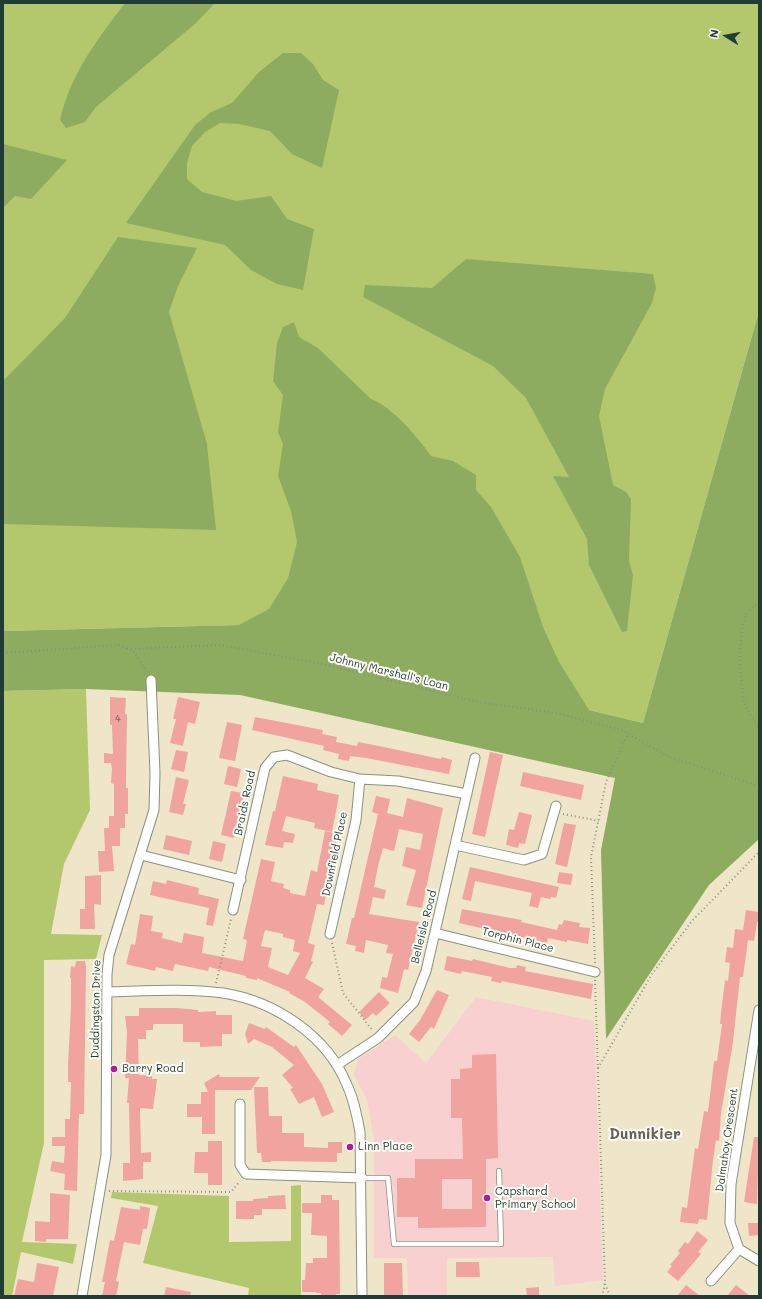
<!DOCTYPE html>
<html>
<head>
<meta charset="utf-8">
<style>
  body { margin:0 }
  #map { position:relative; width:762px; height:1299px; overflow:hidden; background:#efe6ca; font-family:Mali,sans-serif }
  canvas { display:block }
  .frame { position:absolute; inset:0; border:4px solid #1f3d34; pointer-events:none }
  .north { position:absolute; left:706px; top:16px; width:40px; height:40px; -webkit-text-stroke:3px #fdfcf7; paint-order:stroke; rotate:281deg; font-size:11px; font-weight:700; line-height:16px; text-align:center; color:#1f3d34 }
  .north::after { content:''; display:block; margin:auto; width:14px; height:18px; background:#1f3d34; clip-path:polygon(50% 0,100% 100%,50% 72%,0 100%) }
</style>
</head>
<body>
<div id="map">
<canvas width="762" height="1299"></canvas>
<div class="frame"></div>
<div class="north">N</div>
</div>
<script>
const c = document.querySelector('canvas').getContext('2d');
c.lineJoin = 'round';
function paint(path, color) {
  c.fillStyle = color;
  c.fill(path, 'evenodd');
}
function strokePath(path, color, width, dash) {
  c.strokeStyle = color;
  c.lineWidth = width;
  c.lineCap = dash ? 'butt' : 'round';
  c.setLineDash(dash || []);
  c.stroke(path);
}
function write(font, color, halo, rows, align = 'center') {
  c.font = font + ' Mali,sans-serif';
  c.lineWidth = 4;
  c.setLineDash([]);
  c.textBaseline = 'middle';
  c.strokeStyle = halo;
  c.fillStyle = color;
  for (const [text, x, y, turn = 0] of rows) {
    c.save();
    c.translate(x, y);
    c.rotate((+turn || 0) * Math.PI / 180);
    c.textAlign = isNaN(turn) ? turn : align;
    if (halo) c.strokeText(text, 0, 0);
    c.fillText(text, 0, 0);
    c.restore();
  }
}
const built = new Path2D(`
  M476 997 594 1021 603 1280 555 1286 553 1257 447 1258V1295L408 1296 407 1258H374V1140L367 1099 354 1075 358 1059 395 1035 426 1063Z`);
const green = new Path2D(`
  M3 3H759V311L643 723 239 625 3 631Z
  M86 689 90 810 64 864 51 934 102 935 96 959 44 960V1143L22 1242 77 1244 73 1264 21 1252 12 1296H3V691Z
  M301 1185V1296H248L249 1288 143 1263 158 1206 111 1198 112 1192 229 1196V1242L291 1241V1186Z`);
const forest = new Path2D(`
  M125 3H215L196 23 96 107 85 122 66 128 60 120C71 73 97 40 125 3Z
  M283 53H301L313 64 323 80 339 90 322 168 292 154 270 131 239 124 220 123 205 132 192 146 187 163V179L202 192 236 201 271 196 287 219 314 229 303 290 277 284 251 270 225 245 126 223 195 125 211 112 232 103 259 72Z
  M3 144 67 160 31 199 15 196 3 208Z
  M118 237 197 248 178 286 169 312 207 444 216 530 3 524V381L65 318Z
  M466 259 653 274 656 288 652 303 605 389 599 416 613 485 626 492 631 499 629 561 633 575 627 631 622 632 589 565 587 539 553 476 569 477 526 398 493 366 363 297 365 285 432 288Z
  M759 311V839L709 885 606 1039 601 850 615 778 240 695 86 689 3 691V631L239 625 269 609 288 578 297 542 291 511 278 476 283 444 278 432 283 395 273 381 277 343 283 327 294 322 299 337 318 348 371 399C391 406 419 438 431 456L453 461 476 475V490L491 507 520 557 543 627 559 662 589 710 643 723Z`);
const building = new Path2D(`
  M110 697 126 698 125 714H127L126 788H128V814H125V828H120V846H112L114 871 99 872 98 851H105L104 828H109V816H114V784L111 783 112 769 111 763H104V753L113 754 112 725H110Z
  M178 697 200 702 195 724 188 722 183 746 170 743 176 719H173Z
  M255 717 323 730 322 734 337 737 336 742 357 746 358 742 374 745 441 759 442 757 452 760 449 774 366 758 350 756 349 761 338 759 339 754 323 750 324 746 252 730Z
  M227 722 242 725 235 761 219 758Z
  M176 750 188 752 184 772 171 769Z
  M490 752 503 755 485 837 472 834Z
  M228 766 241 769 237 787 224 784Z
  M523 772 584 785 581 800 520 786Z
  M283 776 318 784 317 790 339 795 332 832 314 828 315 823 286 816 282 831 295 834 293 843 284 842 283 848 265 845 273 811H275Z
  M176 777 189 780 183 804H186L183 815 169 812Z
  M231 791 244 793 234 838 221 835Z
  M376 796 390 799 387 813 403 817 407 798 443 808 422 908 406 905 416 870 402 866 406 847 420 850 423 834 399 829 394 851 383 848 378 866 374 887 386 890 384 899 373 897 369 914 419 922 408 970 404 969 398 993 380 988 382 977 387 978 393 954 386 953 388 945 366 940 364 953 355 951 356 946 346 944 352 918H354L378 814 372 812Z
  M519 812 532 815 525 844 519 843 518 848 506 845 509 829 514 830Z
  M564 823 576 825 567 867 555 864Z
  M325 831 338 834 324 905 317 904 308 943 315 945 311 961 313 962 305 978 324 989 318 997 352 1025 342 1036 328 1024 330 1022 305 1002 289 993 290 992 257 978V980L246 978V976L209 967 208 971 175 964 173 971 156 967 155 971 126 964 131 944 135 945 140 914 153 916 151 931 163 933 162 938 182 943 184 933 204 937 202 953 243 961 247 940 243 939 261 859 275 862 271 881 284 884 283 888 290 890V893L305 896 311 870 317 872ZM265 930 283 934V937L295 940 293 951 300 953 288 975 268 967 272 948 261 946Z
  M166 835 192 841 189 855 163 849Z
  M213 841 226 844 222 862 209 859Z
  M470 867 559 887 556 898 551 897 550 899 541 897 538 908 529 906 532 893 475 881 471 901 462 899Z
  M559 872 573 874 571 885 557 883Z
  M101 875V905L94 904 95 929H80V909H85V876Z
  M167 880 199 888 198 894 219 899 213 926 206 925 209 908 150 895 153 881 166 884Z
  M462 909 522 920 521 922 557 930 559 924 562 925 564 920 580 923 579 927 590 928 588 944 567 940V942L548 938 547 943 459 923Z
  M746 910 759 912V922H757L754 941 748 940 743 977H740L733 1042 721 1113 719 1141 716 1140 713 1160 707 1220 699 1219 698 1224 680 1222 682 1207 687 1208 695 1148 698 1149 704 1111 708 1112 714 1061H717L722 1024H720L721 1013 725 980 728 981 730 963 725 962 727 947 733 948 735 929 743 930Z
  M447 956 472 961 473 959 510 968H516L517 965 526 967 525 971 593 984 591 999 502 981 501 983 491 981 492 977 462 971 461 974 444 970Z
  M76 961H85L86 966 84 1114H79L77 1191 64 1190 65 1174 50 1171 52 1161 64 1163 65 1146H52V1137H65V1119H70L71 1082H68V1065L71 1006V978H70L71 966 75 967Z
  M437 990 449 995 434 1029 431 1027 419 1042 409 1034 420 1020Z
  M379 992 390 1003 376 1016 373 1013 365 1020 359 1012Z
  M139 1008H177L198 1010V1012L216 1011V1015H232V1034H222V1046L200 1047V1042H183V1024H153V1030H146V1039H138L139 1075 152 1076V1079H157L153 1109 140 1108 141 1153 151 1152V1162H143V1179L123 1181V1163H130L129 1103H127L129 1078H125L127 1032 125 1016H139Z
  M249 1023 265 1029 266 1027 294 1047 296 1045 322 1084 334 1112 322 1117 314 1097 299 1104 290 1089 293 1088 282 1075 294 1065 272 1047 254 1039 248 1044 245 1034Z
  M496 1054 498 1158 486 1159V1227L418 1228V1217H397V1178H415V1159H463L462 1118H451V1079H460V1069L472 1068V1055ZM442 1179H472V1209H442Z
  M219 1074 220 1077H260L251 1090H215V1134H202V1117H187V1104H201V1092H208L204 1083Z
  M254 1087H268L269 1116H282V1132L283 1133H304V1147L328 1148V1142H342V1153H337V1162L271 1161V1162H262L261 1153H257Z
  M754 1137H759L757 1204 744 1202Z
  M208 1141H222V1185H208V1173H194L195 1152H208Z
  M50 1193 70 1195 68 1239H46V1242L35 1241V1221L50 1222Z
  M285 1195 286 1209H262V1215H254V1219H236V1201H253V1199L268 1198V1196Z
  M321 1195H332V1200H339L340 1294H336V1296H321V1293H316V1292H302V1280H305L306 1263H313V1258H327V1236L311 1235 312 1213H302V1203H321Z
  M140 1206 150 1208 147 1229H143L140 1245 124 1242 116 1281 119 1282 116 1296H102L105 1282H102L110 1240 114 1241 121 1207 140 1210Z
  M748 1223H759V1235L749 1236Z
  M697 1231 708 1240 698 1252 701 1254 678 1281 667 1272 672 1266 670 1265 680 1253 678 1251 685 1242 688 1244Z
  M456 1262H479L480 1277H456Z
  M37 1263 59 1267 53 1296H14L18 1279 34 1282Z
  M384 1263H402L403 1296H384Z
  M686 1285 700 1296H677Z
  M736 1285 750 1296H727Z
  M166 1287 191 1292 190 1296H164Z
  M539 1287V1296H527L526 1288Z`);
const path = new Path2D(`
  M759 602C756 605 750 608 748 612 737 631 739 685 746 706 748 713 755 721 759 727
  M127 649 221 645 322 664 478 702 556 713 622 730 669 757 759 786
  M3 653 119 645 134 652 147 672
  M563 814 599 821
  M332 943 343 993 373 1031
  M595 963 591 857 606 782 628 734
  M595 980 605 1283 602 1296
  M216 983 231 919
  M598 1068 652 974 692 921 759 852
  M109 1191 231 1192 240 1181
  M605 1284 610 1296`);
const lane = new Path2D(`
  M362 1178H388L394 1244H501L499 1171`);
const street = new Path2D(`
  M455 845 524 860 542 854 556 806
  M141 855 241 880
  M233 910 265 768 274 757 287 755 331 772 360 779 398 781 467 794
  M435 933 595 972
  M330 934 356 820 360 779
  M107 992C145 991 185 988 223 993 274 1001 327 1035 347 1085 354 1100 357 1116 360 1132L362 1296
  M759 1010 731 1184 730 1223 739 1249 759 1261
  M337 1065 378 1038 414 1002 426 971 475 758
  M240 1104V1165L246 1174 362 1178
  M711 1281 739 1249
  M82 1296 106 1155 107 974 109 955 154 810 155 773 151 680`);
const markers = [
  [114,1069,4,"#b5179e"],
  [350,1147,4,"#b5179e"],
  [487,1198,4,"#b5179e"]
];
const numberNames = [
  ["4",118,719]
];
const streetNames = [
  ["Johnny Marshall's Loan",389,672,14],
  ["Braids Road",245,803,-78],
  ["Downfield Place",335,854,-78],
  ["Belleisle Road",424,927,-76],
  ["Torphin Place",518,940,14],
  ["Duddingston Drive",96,1009,-89],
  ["Dalmahoy Crescent",727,1140,-82]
];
const poiNames = [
  ["Barry Road",122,1069],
  ["Linn Place",358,1147],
  ["Capshard",495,1192],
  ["Primary School",495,1205]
];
const districtNames = [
  ["Dunnikier",645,1134]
];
paint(built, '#f7d0cf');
paint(green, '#b3c86c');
paint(forest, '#8eac60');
paint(building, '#f1a3a0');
strokePath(lane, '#87927f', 6);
strokePath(street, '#87927f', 11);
strokePath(path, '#87927f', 2, [1, 3]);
strokePath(lane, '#fff', 4.5);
strokePath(street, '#fff', 9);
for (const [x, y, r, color] of markers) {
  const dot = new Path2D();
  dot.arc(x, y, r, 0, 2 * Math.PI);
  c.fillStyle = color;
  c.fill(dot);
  strokePath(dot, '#fdfcf7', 1.5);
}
write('9px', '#54564f', null, numberNames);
write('11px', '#1f3d34', '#fdfcf7', streetNames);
write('11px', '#1f3d34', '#fdfcf7', poiNames, 'left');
write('bold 15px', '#68615a', '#fdfcf7', districtNames);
</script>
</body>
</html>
